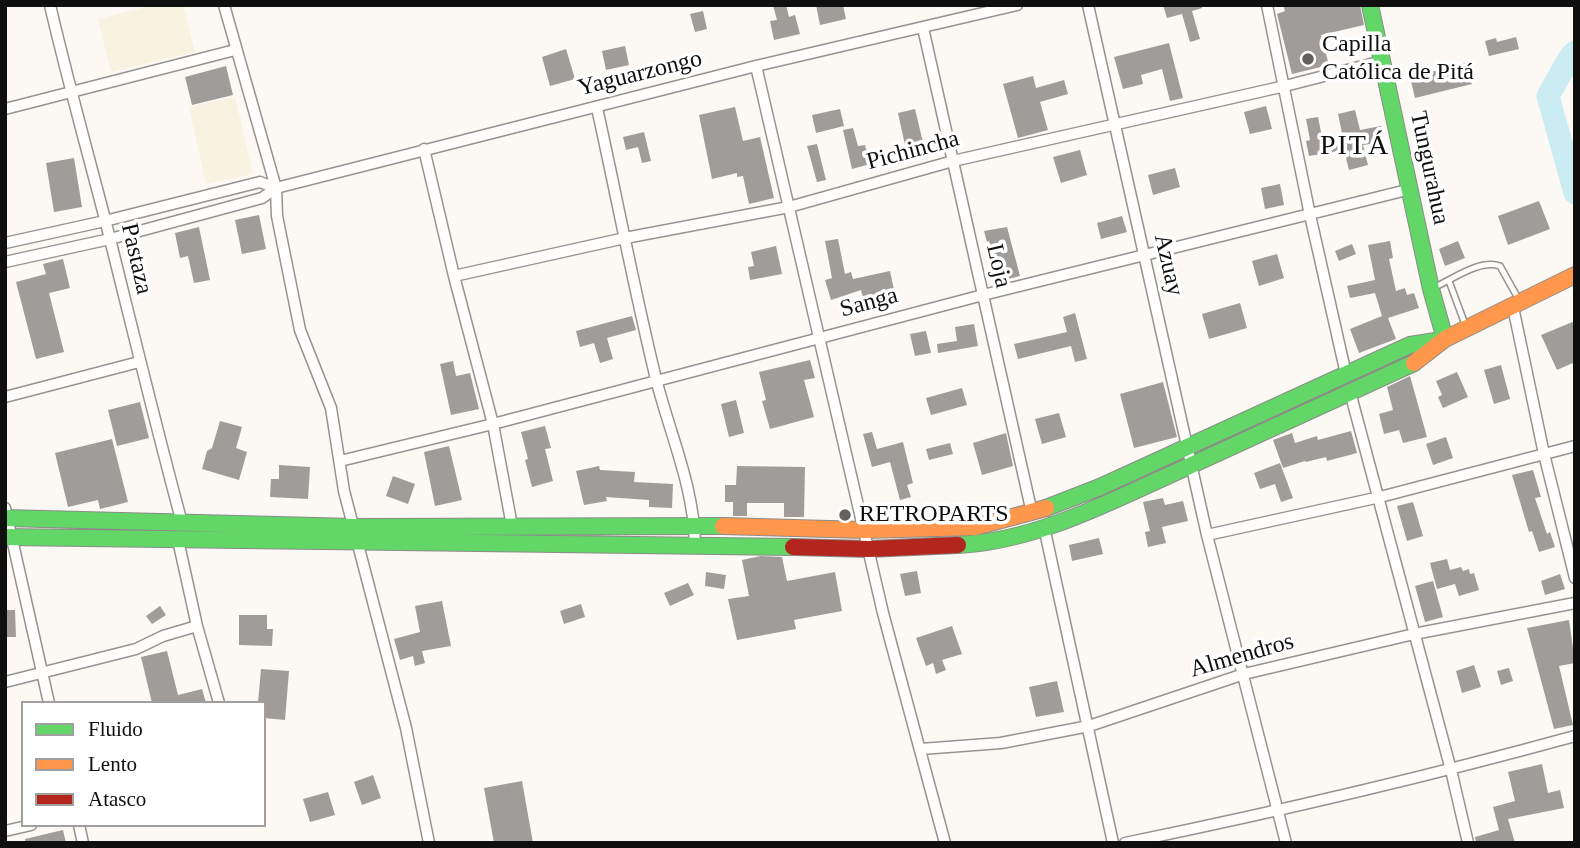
<!DOCTYPE html>
<html>
<head>
<meta charset="utf-8">
<style>
  body { margin:0 }
  #map { position:relative; width:1580px; height:848px; overflow:hidden; background:#fcf9f4; font-family:"Times New Roman",serif }
  canvas { display:block }
  .frame { position:absolute; inset:0; border:7px solid #0f0f0f; pointer-events:none }
  .legend { position:absolute; left:21px; top:701px; width:245px; height:126px; box-sizing:border-box; background:#fff; border:2px solid #9f9f9f; margin:0; padding:9px 12px; list-style:none; font-size:21px; color:#0f0f0f }
  .legend li { display:flex; align-items:center; gap:14px; height:35px }
  .legend b { width:35px; border:2px solid #9f9f9f }
</style>
</head>
<body>
<div id="map">
<canvas width="1580" height="848"></canvas>
<div class="frame"></div>
<ul class="legend">
<li><b style="height:9px;background:#63d668"></b>Fluido</li>
<li><b style="height:9px;background:#ff974d"></b>Lento</li>
<li><b style="height:9px;background:#b3261e"></b>Atasco</li>
</ul>
</div>
<script>
const c = document.querySelector('canvas').getContext('2d');
c.lineJoin = 'round';
function paint(path, color) {
  c.fillStyle = color;
  c.fill(path, 'evenodd');
}
function strokePath(path, color, width, dash) {
  c.strokeStyle = color;
  c.lineWidth = width;
  c.lineCap = dash ? 'butt' : 'round';
  c.setLineDash(dash || []);
  c.stroke(path);
}
function write(font, color, halo, rows, align = 'center') {
  c.font = font + ' "Times New Roman",serif';
  c.lineWidth = 7;
  c.setLineDash([]);
  c.textBaseline = 'middle';
  c.strokeStyle = halo;
  c.fillStyle = color;
  for (const [text, x, y, turn = 0] of rows) {
    c.save();
    c.translate(x, y);
    c.rotate((+turn || 0) * Math.PI / 180);
    c.textAlign = isNaN(turn) ? turn : align;
    if (halo) c.strokeText(text, 0, 0);
    c.fillText(text, 0, 0);
    c.restore();
  }
}
const farmland = new Path2D(`
  M154 5H183L195 52 111 72 98 19Z
  M235 97 253 174 206 184 189 107Z`);
const river = new Path2D(`
  M1575 52 1570 57 1548 96 1575 193`);
const building = new Path2D(`
  M773 5H786L789 17 795 15 800 34 774 40 770 21 777 20Z
  M816 5H843L846 19 820 25Z
  M1163 5H1202V8L1192 11 1200 39 1190 42 1182 14 1167 18Z
  M1283 5H1360L1364 25 1321 35 1329 65 1292 74 1277 14 1285 11Z
  M703 11 707 29 695 32 690 14Z
  M1516 37 1519 49 1489 56 1485 41 1496 38 1497 42Z
  M1169 43 1183 98 1170 101 1162 69 1141 75 1143 84 1123 89 1114 57Z
  M625 46 629 65 606 70 602 51Z
  M566 49 575 79 550 86 542 57Z
  M1466 63 1472 84 1415 98 1410 77Z
  M226 66 233 95 192 105 185 77Z
  M1033 76 1036 88 1064 80 1068 94 1040 102 1048 130 1018 138 1003 84Z
  M1266 106 1272 129 1250 134 1244 112Z
  M735 107 743 141 760 137 774 198 749 204 743 176 737 177V173L712 179 699 115Z
  M840 109 844 126 816 133 812 115Z
  M915 109 926 155 908 159 898 113Z
  M1355 110 1360 130 1381 126 1384 142 1363 145 1368 165 1349 170 1344 150 1309 156 1306 141 1310 140 1306 119 1318 117 1322 137 1342 133 1338 114Z
  M853 128 858 146 865 145 870 164 852 169 843 130Z
  M644 132 651 161 642 163 638 147 626 150 623 137Z
  M817 144 826 180 817 182 807 146Z
  M1080 150 1087 175 1061 183 1053 157Z
  M74 158 82 207 54 212 46 163Z
  M1175 168 1180 187 1153 195 1148 175Z
  M1280 184 1284 205 1265 209 1261 188Z
  M1539 201 1550 229 1508 245 1498 216Z
  M259 215 266 249 242 254 235 220Z
  M1122 216 1127 232 1101 239 1097 223Z
  M199 227 210 280 194 283 188 256 180 258 175 233Z
  M1007 227 1020 276 1000 281 989 241 987 242 984 231Z
  M838 239 845 274 851 272 853 279 890 271 897 304 873 309 870 296 863 297 861 290 831 300 825 280 832 278 825 241Z
  M1390 241 1393 258 1389 259 1396 291 1405 288 1407 295 1414 293 1419 308 1388 318 1396 339 1359 353 1350 329 1382 316 1375 293 1350 298 1347 286 1375 280 1368 245Z
  M1458 241 1465 258 1445 266 1439 249Z
  M136 243 142 261 132 264 126 246Z
  M1352 244 1356 254 1339 261 1335 251Z
  M776 246 782 274 750 280 748 267 754 266 751 252Z
  M1277 254 1284 278 1259 286 1252 261Z
  M63 259 70 288 49 293 64 352 36 359 16 282 46 274 43 264Z
  M1240 303 1247 328 1209 339 1202 314Z
  M1075 313 1087 359 1075 362 1071 346 1018 359 1014 344 1067 332 1063 317Z
  M632 316 636 330 607 338 613 359 600 363 594 343 580 347 576 331Z
  M1575 321V362L1557 370 1541 335Z
  M974 324 978 346 938 353 937 344 957 341 955 327Z
  M926 331 931 353 915 356 910 334Z
  M810 360 815 378 804 380 814 417 770 429 762 401 766 400 759 372Z
  M453 361 456 376 470 373 479 409 451 415 440 364Z
  M1501 365 1510 399 1494 404 1484 370Z
  M1457 372 1468 397 1443 408 1438 397 1442 395 1436 381Z
  M1410 376 1427 437 1403 443 1399 430 1384 434 1379 414 1393 410 1387 387Z
  M1163 382 1177 437 1134 448 1120 394Z
  M962 388 967 405 931 415 926 398Z
  M736 400 744 433 729 437 721 404Z
  M140 402 149 438 117 446 108 410Z
  M1059 413 1066 437 1042 444 1035 419Z
  M220 421 242 427 236 448 247 452 239 480 202 469 207 451 212 448Z
  M545 426 551 448 545 449 553 481 532 487 525 460 528 459 521 432Z
  M1351 431 1357 453 1327 461 1326 457 1306 462 1305 461 1283 468 1273 440 1292 433 1295 443 1317 436 1318 440Z
  M872 432 877 449 903 442 913 483 907 485 911 497 900 500 890 462 872 467 863 434Z
  M1006 433 1013 466 982 475 973 443Z
  M1446 437 1453 458 1433 465 1426 444Z
  M112 439 128 502 100 509 98 500 68 507 55 453Z
  M950 443 953 454 929 460 926 449Z
  M449 446 462 500 435 506 424 452Z
  M1280 463 1293 498 1281 502 1275 484 1260 489 1254 473Z
  M279 465 310 467 308 499 270 497 271 479H279Z
  M599 466 600 470 635 472 634 482 673 484 672 508 649 507V500L606 497 607 501 584 505 576 471Z
  M737 466 805 467 804 517H784V503H747V516H733V502H725V485H736Z
  M1533 470 1541 497 1535 498 1547 534 1550 532 1555 547 1539 552 1532 531 1529 532 1512 475Z
  M393 476 415 484 408 504 386 496Z
  M1163 498 1165 505 1183 501 1188 521 1162 527 1166 543 1148 547 1145 532 1150 531 1143 502Z
  M1413 502 1423 536 1407 541 1397 506Z
  M1099 538 1103 554 1072 561 1069 545Z
  M761 556 782 557 787 581 835 572 842 611 794 620 796 629 737 640 728 599 749 596 742 560Z
  M1447 559 1450 570 1461 567 1463 571 1469 569 1470 574 1474 573 1479 590 1459 596 1455 584 1437 589 1430 563Z
  M917 571 921 593 905 596 900 574Z
  M706 572 726 575 724 589 705 586Z
  M1560 574 1565 589 1545 595 1541 581Z
  M1433 581 1443 617 1425 622 1415 586Z
  M688 583 694 595 670 606 664 593Z
  M442 601 451 646 422 651 425 663 415 666 413 656 400 660 394 639 420 632 415 606Z
  M581 604 585 617 564 624 560 611Z
  M160 606 166 615 152 624 146 616Z
  M5 610H15L16 637H5Z
  M239 615H267V629H273L272 646 239 645Z
  M1569 620 1575 663 1559 666 1573 725 1554 729 1527 628Z
  M952 626 962 654 942 660 946 670 936 674 933 663 926 666 916 638Z
  M167 651 178 695 202 689 206 703H152L141 657Z
  M1474 665 1481 687 1462 693 1456 671Z
  M1509 668 1513 681 1501 685 1497 671Z
  M261 669 289 671 285 720 264 718V703H258Z
  M1057 681 1064 712 1036 717 1029 687Z
  M1542 764 1548 793 1560 790 1564 808 1508 819 1515 843H1476L1475 837 1499 830 1493 807 1515 801 1508 772Z
  M373 775 381 798 362 805 354 782Z
  M522 781 533 843H494L484 788Z
  M328 792 335 815 310 822 303 799Z
  M63 830 66 843H25V839Z`);
const lane = new Path2D(`
  M1449 281 1466 327
  M1435 287C1453 279 1480 259 1500 266L1519 300`);
const street = new Path2D(`
  M50 5C67 78 87 150 106 223 131 323 155 423 182 523
  M224 5 276 188 277 216 300 330 331 408 344 491 406 728 429 843
  M1088 5 1207 535 1286 843
  M1267 5 1310 215 1346 374
  M923 28 1032 513
  M756 66 883 613 945 843
  M597 108C617 198 634 289 656 379 670 434 694 487 695 544
  M5 109 235 50
  M424 149 454 276 493 424 512 526
  M5 243 105 221 260 182 276 188
  M5 262 110 239 262 198 276 188 756 66 1017 5
  M454 276 625 238 789 207 953 161 1285 86 1382 61
  M1513 307 1544 454 1575 578
  M1350 392 1451 770 1468 843
  M5 397 139 362
  M340 461 493 424 983 295 1411 189
  M5 508 49 703
  M1044 527 1113 843
  M1207 535 1380 497 1575 446
  M178 540 197 626 219 703
  M5 682 136 649 163 636 197 626
  M921 749 1001 743 1089 726 1244 674 1414 634 1575 603
  M79 825 83 843
  M5 831 31 825
  M1125 843C1276 812 1426 777 1575 736`);
const fast = new Path2D(`
  M1370 5 1431 289 1445 339
  M1046 508 1100 487 1410 345 1442 340
  M5 518 354 527 723 526
  M5 537 793 547
  M958 545C1038 541 1113 500 1185 468 1261 433 1338 398 1414 363`);
const slow = new Path2D(`
  M1414 363 1445 339 1575 275
  M723 526 864 530 975 527 1046 508`);
const jam = new Path2D(`
  M793 547 869 549 958 545`);
const markers = [
  [1308,59,7,"#62615f"],
  [845,515,7,"#62615f"]
];
const poiNames = [
  ["Capilla",1322,45],
  ["Católica de Pitá",1322,73],
  ["RETROPARTS",859,515]
];
const streetNames = [
  ["Yaguarzongo",640,74,-14],
  ["Pichincha",913,151,-15],
  ["Tungurahua",1429,168,78],
  ["Pastaza",136,259,77],
  ["Azuay",1168,265,77],
  ["Loja",998,266,77],
  ["Sanga",869,303,-15],
  ["Almendros",1242,656,-16]
];
const quarterNames = [
  ["PITÁ",1355,147]
];
paint(farmland, '#f8f2e1');
strokePath(river, '#ccecf4', 23);
paint(building, '#9f9c99');
strokePath(lane, '#969492', 8);
strokePath(street, '#969492', 13);
strokePath(fast, '#8c8b89', 18);
strokePath(slow, '#8c8b89', 18);
strokePath(jam, '#8c8b89', 18);
strokePath(lane, '#fffefd', 5);
strokePath(street, '#fffefd', 10);
strokePath(fast, '#63d668', 16);
strokePath(slow, '#ff974d', 16);
strokePath(jam, '#b3261e', 16);
for (const [x, y, r, color] of markers) {
  const dot = new Path2D();
  dot.arc(x, y, r, 0, 2 * Math.PI);
  c.fillStyle = color;
  c.fill(dot);
  strokePath(dot, '#fff', 2.5);
}
write('24px', '#0f0f0f', '#fff', poiNames, 'left');
write('24px', '#0f0f0f', '#fff', streetNames);
c.letterSpacing = '2px';
write('28px', '#0f0f0f', '#fff', quarterNames);
c.letterSpacing = '0px';
</script>
</body>
</html>
